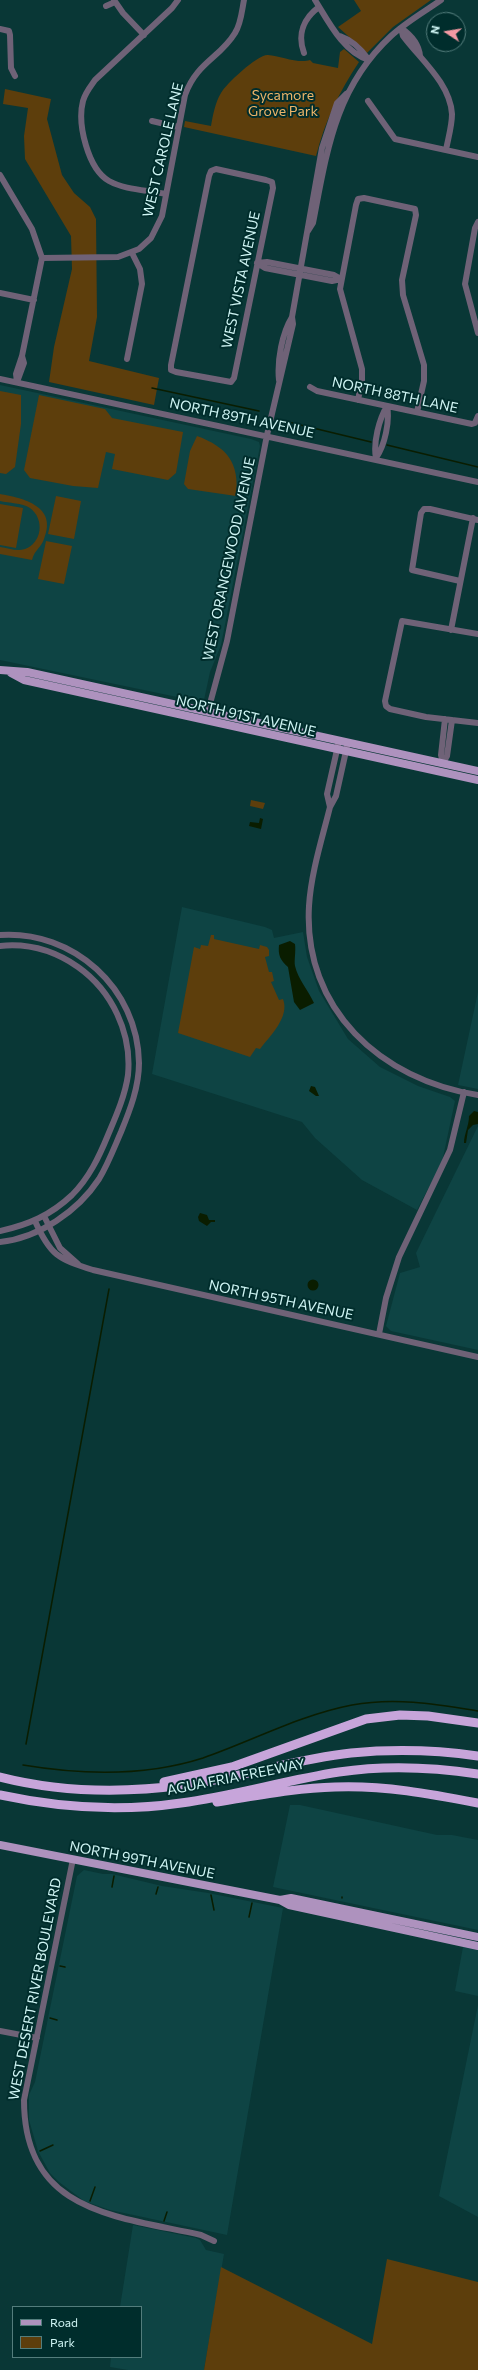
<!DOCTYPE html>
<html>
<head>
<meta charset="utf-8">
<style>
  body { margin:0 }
  #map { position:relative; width:478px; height:2370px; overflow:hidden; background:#093736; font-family:Commissioner,sans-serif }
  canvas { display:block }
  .legend { position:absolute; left:12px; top:2306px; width:130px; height:52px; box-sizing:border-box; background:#002d2c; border:1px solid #537d7c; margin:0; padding:5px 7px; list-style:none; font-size:12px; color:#cff5f4 }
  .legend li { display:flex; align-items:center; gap:8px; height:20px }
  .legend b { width:20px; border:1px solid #537d7c }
  .north { position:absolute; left:426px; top:12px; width:40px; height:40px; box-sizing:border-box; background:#002d2c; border:1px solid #537d7c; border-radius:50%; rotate:282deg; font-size:11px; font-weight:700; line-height:16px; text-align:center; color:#cff5f4 }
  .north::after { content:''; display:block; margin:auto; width:14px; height:18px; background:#f49aa3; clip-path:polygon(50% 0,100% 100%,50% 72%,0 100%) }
</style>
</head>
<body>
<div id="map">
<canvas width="478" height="2370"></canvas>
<ul class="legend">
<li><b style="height:5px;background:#ae92be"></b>Road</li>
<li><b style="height:11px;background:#5d3e0c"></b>Park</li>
</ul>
<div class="north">N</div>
</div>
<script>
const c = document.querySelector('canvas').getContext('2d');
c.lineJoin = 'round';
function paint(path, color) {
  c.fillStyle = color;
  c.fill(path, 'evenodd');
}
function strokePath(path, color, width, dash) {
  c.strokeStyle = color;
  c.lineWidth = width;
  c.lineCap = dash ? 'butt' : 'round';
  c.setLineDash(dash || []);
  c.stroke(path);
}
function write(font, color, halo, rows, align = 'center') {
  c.font = font + ' Commissioner,sans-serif';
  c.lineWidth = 4;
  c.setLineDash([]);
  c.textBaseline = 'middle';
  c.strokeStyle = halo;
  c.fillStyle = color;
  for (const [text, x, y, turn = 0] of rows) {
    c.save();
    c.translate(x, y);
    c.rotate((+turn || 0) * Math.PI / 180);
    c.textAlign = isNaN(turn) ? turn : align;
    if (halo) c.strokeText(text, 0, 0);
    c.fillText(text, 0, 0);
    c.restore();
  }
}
const built = new Path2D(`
  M0 385 251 439 259 442 260 446 221 645 210 672 204 700 201 702 0 660Z
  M182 907 265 927 272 930 274 938 303 932 307 957 319 991 348 1039 380 1067 418 1086 450 1097 455 1101 442 1162 417 1210 362 1180 315 1138 302 1122 152 1074Z
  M478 992V1089L458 1085Z
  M478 1126V1350L391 1331 386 1326 400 1273 420 1267 416 1253Z
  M290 1805H300L437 1835H452L478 1840V1930L273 1887Z
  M84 1870 103 1874H112L162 1886 208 1893 283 1908 227 2235 110 2210 84 2201 59 2182 50 2173 38 2151 29 2120V2095L35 2082 77 1876Z
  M463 1947 478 1950V1996L455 1991Z
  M478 2005V2217L439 2196Z
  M133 2225 196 2238 200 2240 206 2250 224 2254 204 2370H128L110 2367 111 2357H141V2307H120Z`);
const green = new Path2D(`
  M354 0H431L393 27 367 53 338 27 361 11Z
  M344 49 359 62C339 92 325 121 316 156L184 127 185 121 211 126C213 115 215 103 221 93 226 84 258 54 268 55 280 56 299 64 310 60L313 63 338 68 340 52Z
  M5 89 51 99 47 119 62 175 74 193 90 207 96 219 97 317 89 361 159 378 154 405 49 382 54 347 72 269 71 236 25 159 24 136 28 108 3 104Z
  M0 391 21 395V424L15 467 6 474 0 473Z
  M39 395 105 409 112 418 183 432 176 473 168 480 112 469 115 454 106 452 98 488 73 486 30 478 24 470Z
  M197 436C227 447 240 463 236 496L188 489 184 484 190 451Z
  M0 494C23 498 58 506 44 539 41 548 35 549 32 560L0 554V547C8 548 17 552 25 549 42 543 45 519 30 508 22 503 9 503 0 501Z
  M56 496 81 501 74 539 48 534Z
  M0 504 23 508 16 548 0 545Z
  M46 541 72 546 64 584 38 579Z
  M251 800 265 803 263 809 250 806Z
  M211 935H214V939L259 949 260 945 267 947 269 950V956L265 957 269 972H272L274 981 271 982 279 1000 283 999C290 1017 270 1036 260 1049L256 1048 250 1057 178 1033 194 947 200 949 201 945 208 946Z
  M387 2259 478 2282V2370H204L221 2267 372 2344Z`);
const water = new Path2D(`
  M260 818 263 819 261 829 249 826 250 822 259 823Z
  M290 941 295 944C296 952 294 960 295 966 298 979 308 990 314 1003L300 1010 294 1002 288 967C280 960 278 955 279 945Z
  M311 1086 315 1087 319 1096H316L309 1091Z
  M474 1111 478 1112V1124L473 1125 468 1130 466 1143H464C464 1134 469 1126 469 1116Z
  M200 1213 207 1215 209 1220H215V1222H211L207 1226 199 1221 198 1217Z
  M307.5 1285a5.5 5.5 0 1 1 11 0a5.5 5.5 0 1 1-11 0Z`);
const stream = new Path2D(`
  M152 388 259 411
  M284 421 371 442
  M387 445 478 467
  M26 1744 109 1289
  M23 1765C83 1775 144 1777 203 1758 252 1741 300 1715 352 1705 395 1697 435 1704 478 1711
  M112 1887 114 1876
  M156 1894 158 1887
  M211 1895 214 1910
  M342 1898V1897
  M249 1917 252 1903
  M60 1966 65 1967
  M50 2018 57 2020
  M40 2151 53 2145
  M90 2201 95 2187
  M164 2221 167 2212`);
const minor = new Path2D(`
  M114 0 123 13 144 35
  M315 0C328 21 344 53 369 60
  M106 6 115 2
  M401 28 403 36C420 59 450 83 452 114 452 126 448 139 446 150
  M401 28C411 35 419 44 420 56
  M0 29 9 31 10 35 11 68 15 76
  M340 36C352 40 362 50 369 60
  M304 53C297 34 304 18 319 7
  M368 101 395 139 478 157
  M152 121 178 127
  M216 169 266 180 272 182 273 188 234 378 231 382 176 372 171 370V365L209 176 211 171Z
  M0 175 32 229 42 258 22 356 16 374 17 382
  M166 194C148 190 125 190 109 181 88 169 77 124 83 101 85 93 90 87 95 80L172 8 178 0
  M478 222 475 228 465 284 478 333
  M308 231 313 223C327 151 335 88 391 36 406 22 424 12 441 0
  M42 258 118 257 139 249 151 238 162 216 185 95C197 62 220 58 235 33 241 24 242 10 244 0
  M257 263 265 268 332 281 341 279
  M257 263 267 262 334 275 341 279
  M0 293 34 300
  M127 359 142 284 140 269 132 253
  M0 379 478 482
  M279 380C277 361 282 333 292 317L322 148 337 103 346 94
  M17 382 24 363 22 356
  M310 387 317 391 472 424 475 423 478 416
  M358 400 362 380V369L340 289 356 205 358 199 364 198 415 209 416 215 402 280 403 295 424 365V381L417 412
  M376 458C373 443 379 419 387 406
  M376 458C385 445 390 421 387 406
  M460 581 412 570 421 513 424 509H430L478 520
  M451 630 473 518
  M478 634 402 621 385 701 386 706 390 709 426 717 478 723
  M208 711 227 641 267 435 293 324 292 317
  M348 742 336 796 330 807C322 839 311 873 309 906 303 1009 381 1080 478 1095
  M443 763 447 756 452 720
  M443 763 441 755 445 719
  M330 807 327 794 339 741
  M0 935C73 930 138 988 139 1063 139 1087 130 1110 121 1132 114 1148 108 1164 99 1179 78 1211 39 1238 0 1242
  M0 946C28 943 55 951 78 967 112 991 132 1033 128 1075 125 1096 116 1116 108 1135 99 1157 89 1178 72 1195 51 1215 28 1225 0 1231
  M44 1216 60 1248 78 1264
  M35 1221C50 1255 58 1259 93 1270L478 1357
  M379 1334 386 1298 399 1257 450 1150 464 1092
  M73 1859 24 2100C24 2213 116 2216 201 2235L214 2241
  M0 2031 37 2038`);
const major = new Path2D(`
  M0 670 27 672 478 771
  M11 673 24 680 478 780
  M0 1845 280 1900 289 1905 478 1946
  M280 1900 291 1898 478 1937`);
const highway = new Path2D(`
  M0 1777C59 1792 124 1793 184 1785 240 1778 294 1759 351 1753 393 1749 436 1750 478 1756
  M164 1782 232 1767 366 1719 400 1715 428 1716 478 1723
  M0 1795C60 1808 120 1812 181 1803 234 1796 286 1780 339 1772 385 1765 432 1767 478 1774
  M217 1802C256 1796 295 1788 335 1787 383 1785 431 1794 478 1803`);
const parkNames = [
  ["Sycamore",283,95],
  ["Grove Park",283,111]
];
const streetNames = [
  ["WEST CAROLE LANE",163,150,-77],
  ["WEST VISTA AVENUE",241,280,-78],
  ["NORTH 88TH LANE",395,395,12],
  ["NORTH 89TH AVENUE",242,418,12],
  ["WEST ORANGEWOOD AVENUE",229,559,-78],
  ["NORTH 91ST AVENUE",246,716,13],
  ["NORTH 95TH AVENUE",281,1300,12],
  ["AGUA FRIA FREEWAY",236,1777,-11],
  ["NORTH 99TH AVENUE",142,1860,11],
  ["WEST DESERT RIVER BOULEVARD",35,1989,-79]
];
paint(built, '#0e4444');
paint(green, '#5d3e0c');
paint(water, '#0a1d00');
strokePath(stream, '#0a1d00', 1.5);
strokePath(minor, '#6f6277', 6);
strokePath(major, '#ae92be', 8);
strokePath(highway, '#c7a5da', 9);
write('14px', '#edb56a', '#002d2c', parkNames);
write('14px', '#cff5f4', '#002d2c', streetNames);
</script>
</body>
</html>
